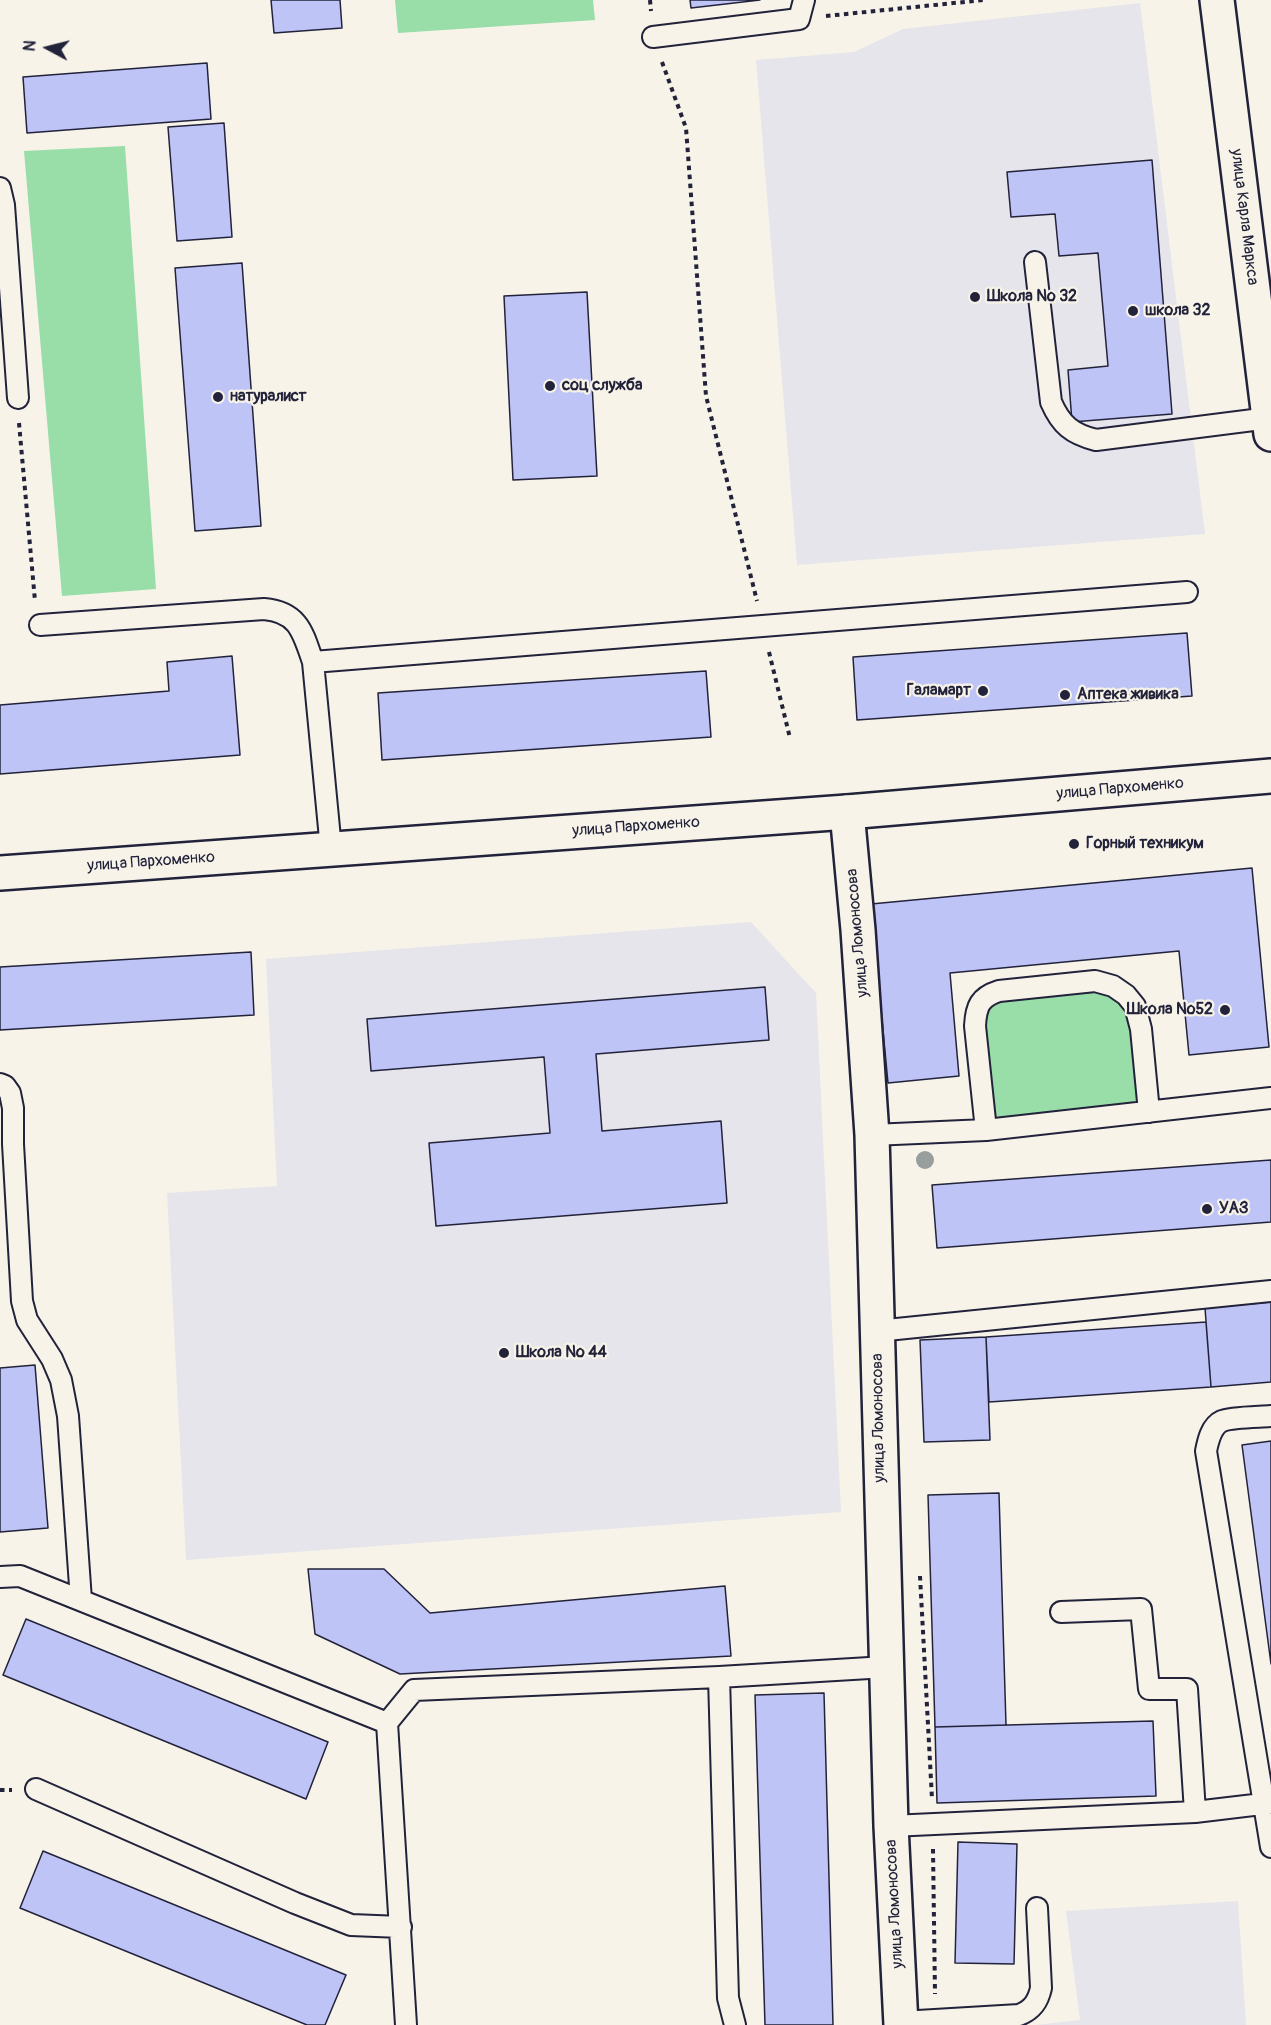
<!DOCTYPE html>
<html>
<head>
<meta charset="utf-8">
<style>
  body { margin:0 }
  #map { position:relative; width:1271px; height:2025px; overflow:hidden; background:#f7f3e8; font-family:Pangolin,sans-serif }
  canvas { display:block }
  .north { position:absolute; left:18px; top:18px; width:60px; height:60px; -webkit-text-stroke:4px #f7f3e8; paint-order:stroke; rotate:277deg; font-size:16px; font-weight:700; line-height:24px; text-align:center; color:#22223b }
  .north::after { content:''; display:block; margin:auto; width:21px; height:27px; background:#22223b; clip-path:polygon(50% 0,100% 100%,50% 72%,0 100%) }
</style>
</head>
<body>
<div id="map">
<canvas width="1271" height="2025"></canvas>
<div class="north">N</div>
</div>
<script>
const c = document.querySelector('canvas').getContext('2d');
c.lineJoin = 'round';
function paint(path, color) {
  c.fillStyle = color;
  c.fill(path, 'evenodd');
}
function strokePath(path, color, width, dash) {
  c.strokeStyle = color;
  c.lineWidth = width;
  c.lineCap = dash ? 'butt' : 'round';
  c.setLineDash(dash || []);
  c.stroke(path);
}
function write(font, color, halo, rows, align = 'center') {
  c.font = font + ' Pangolin,sans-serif';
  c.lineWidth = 4.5;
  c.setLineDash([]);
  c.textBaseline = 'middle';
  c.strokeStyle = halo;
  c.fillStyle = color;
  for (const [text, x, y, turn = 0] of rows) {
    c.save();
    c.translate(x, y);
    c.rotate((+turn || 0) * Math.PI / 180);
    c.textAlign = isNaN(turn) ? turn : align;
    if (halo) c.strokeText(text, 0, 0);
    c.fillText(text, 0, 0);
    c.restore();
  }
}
const built = new Path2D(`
  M1140 3 1205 534 797 565 756 60 854 52 903 29Z
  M751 922 816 993 841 1512 186 1560 167 1193 277 1186 266 959Z
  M1238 1901 1246 2025H1035L1080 2020 1066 1911Z`);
const green = new Path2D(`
  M395 0H593L595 20 398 33Z
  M125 146 156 589 62 596 24 151Z
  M1131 987 1142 1104 992 1118 981 1001Z`);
const building = new Path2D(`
  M271 0H340L342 28 274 33Z
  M690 0H760L691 8Z
  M207 63 211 119 27 133 23 77Z
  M224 123 232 237 177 241 168 127Z
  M1152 160 1172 414 1072 422 1068 370 1108 366 1098 253 1059 256 1055 214 1011 217 1007 172Z
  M242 263 261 526 195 531 175 268Z
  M587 292 597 476 513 480 504 296Z
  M1187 633 1192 696 857 720 853 657Z
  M232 656 240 755 0 774V705L169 691 167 662Z
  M706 671 711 737 382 760 378 693Z
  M1252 868 1269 1047 1189 1055 1179 951 950 973 959 1076 888 1083 871 904Z
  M251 952 254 1015 0 1030V967Z
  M765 987 769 1040 596 1054 602 1131 721 1121 727 1203 436 1226 429 1143 550 1133 544 1057 371 1071 367 1019Z
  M1271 1160V1222L937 1248 932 1185Z
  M1271 1302V1382L1211 1387 1205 1308Z
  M1206 1322 1211 1387 989 1402 986 1337Z
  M986 1337 990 1440 924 1442 920 1340Z
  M35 1365 48 1528 0 1532V1368Z
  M1271 1441V1664L1242 1445Z
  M999 1493 1006 1725 935 1727 928 1495Z
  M308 1569H384L430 1613 725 1586 731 1656 400 1674 315 1634Z
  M26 1619 328 1742 306 1799 3 1675Z
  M824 1693 833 2025H765L755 1695Z
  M1153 1721 1156 1796 937 1803 935 1727Z
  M958 1842 1017 1844 1014 1964 955 1963Z
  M43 1851 346 1975 325 2025H307L20 1908Z`);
const path = new Path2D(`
  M650 0 651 11
  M826 16 984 0
  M662 62 686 128 706 396 757 601
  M19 423 35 601
  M769 652 790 738
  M920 1576 932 1799
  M0 1790H12
  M933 1849 935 1994`);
const service = new Path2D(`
  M653 37 799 19 804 0
  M0 188 4 205 18 398
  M1035 262 1051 402C1061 425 1072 434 1096 440L1269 418
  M40 625 264 609C299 612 303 633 313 662L331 849
  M313 662 1187 592
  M0 1084 5 1086 10 1093 13 1108V1144L22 1301 27 1320 52 1359 61 1380 68 1416 81 1600
  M986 1130 975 1026C976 1006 980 997 999 991L1095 981 1113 986 1126 995 1135 1006 1141 1029 1149 1112
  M872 1135 986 1130 1271 1098
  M877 1331 1271 1291
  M1271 1416C1259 1417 1231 1417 1222 1421 1211 1426 1208 1441 1206 1451L1271 1847
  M0 1577 20 1576 387 1723
  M1061 1612 1141 1609 1149 1689H1187L1195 1812
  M719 1677 728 1998 735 2025
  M36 1789 295 1903 351 1925 401 1927
  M891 1826 1195 1812 1271 1803
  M901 2022 1019 2015C1032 2010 1038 2002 1041 1988L1037 1908
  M406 2025 387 1723 414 1690 719 1677 886 1667`);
const minor = new Path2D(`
  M847 812 858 930 872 1135 891 1826 901 2025`);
const tertiary = new Path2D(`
  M1217 0 1271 434`);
const secondary = new Path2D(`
  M0 873 847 812 1271 776`);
const trees = [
  [925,1160]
];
const markers = [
  [975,297,6,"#22223b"],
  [1133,311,6,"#22223b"],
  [550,386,6,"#22223b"],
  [218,397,6,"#22223b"],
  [983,691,6,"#22223b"],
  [1065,695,6,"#22223b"],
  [1074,844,6,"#22223b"],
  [1225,1010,6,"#22223b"],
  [1207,1209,6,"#22223b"],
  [504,1353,6,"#22223b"]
];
const streetNames = [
  ["улица Карла Маркса",1244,217,83],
  ["улица Пархоменко",1120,789,-5],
  ["улица Пархоменко",636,827,-4],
  ["улица Пархоменко",151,862,-4],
  ["улица Ломоносова",858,933,-95],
  ["улица Ломоносова",879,1418,-91],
  ["улица Ломоносова",895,1904,-93]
];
const poiNames = [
  ["Школа № 32",987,297],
  ["школа 32",1145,311],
  ["соц служба",562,386],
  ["натуралист",230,397],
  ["Галамарт",971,691,"right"],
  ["Аптека живика",1077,695],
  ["Горный техникум",1086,844],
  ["Школа №52",1213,1010,"right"],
  ["УАЗ",1219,1209],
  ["Школа № 44",516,1353]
];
paint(built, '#e6e5ec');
paint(green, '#99dda9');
paint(building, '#bfc4f6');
strokePath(building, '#22223b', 1.5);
strokePath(service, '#22223b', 24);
strokePath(minor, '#22223b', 38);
strokePath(tertiary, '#22223b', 38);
strokePath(secondary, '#22223b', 38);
strokePath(path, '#22223b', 4, [4.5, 4.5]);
strokePath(service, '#f7f3e8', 20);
strokePath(minor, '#f7f3e8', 33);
strokePath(tertiary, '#f7f3e8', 33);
strokePath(secondary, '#f7f3e8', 33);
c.fillStyle = '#969f9b';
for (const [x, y] of trees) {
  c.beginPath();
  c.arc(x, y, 9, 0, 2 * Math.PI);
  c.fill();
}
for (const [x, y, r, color] of markers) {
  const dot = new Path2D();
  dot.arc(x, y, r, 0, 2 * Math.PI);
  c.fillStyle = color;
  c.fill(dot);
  strokePath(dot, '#f7f3e8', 2);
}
write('16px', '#22223b', '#f7f3e8', streetNames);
write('bold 16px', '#22223b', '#f7f3e8', poiNames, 'left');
</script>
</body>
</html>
